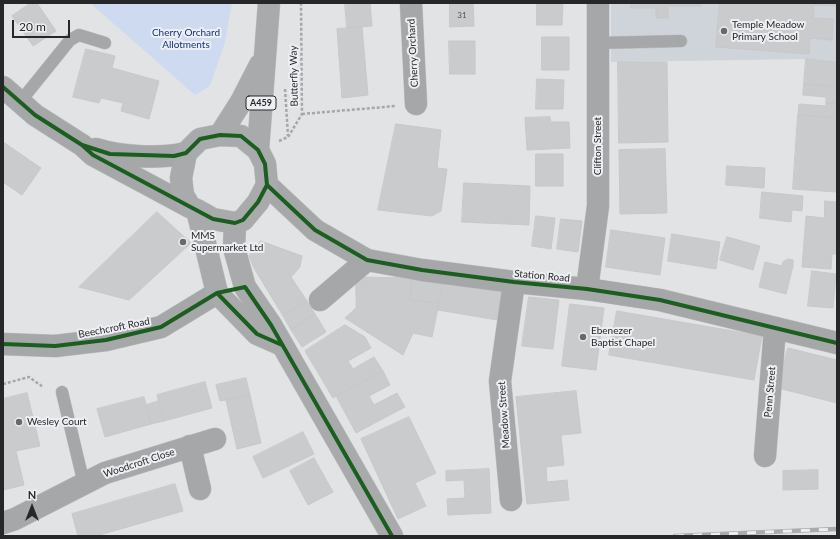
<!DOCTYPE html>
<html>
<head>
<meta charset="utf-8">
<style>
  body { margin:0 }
  #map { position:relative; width:840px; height:539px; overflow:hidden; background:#e1e3e5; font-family:Lato,sans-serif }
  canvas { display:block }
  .frame { position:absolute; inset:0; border:4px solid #262728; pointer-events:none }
  .north { position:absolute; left:12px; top:487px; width:40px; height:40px; -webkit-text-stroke:3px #edeff3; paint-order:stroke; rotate:0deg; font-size:11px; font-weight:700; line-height:16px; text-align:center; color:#262728 }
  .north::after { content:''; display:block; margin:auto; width:14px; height:18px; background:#262728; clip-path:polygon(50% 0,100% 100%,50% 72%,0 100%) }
  .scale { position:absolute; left:12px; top:20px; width:58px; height:18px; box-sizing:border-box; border:2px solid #262728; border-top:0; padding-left:5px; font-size:12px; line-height:14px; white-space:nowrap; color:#262728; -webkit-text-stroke:3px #edeff3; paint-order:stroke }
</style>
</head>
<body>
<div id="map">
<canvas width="840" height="539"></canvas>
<div class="frame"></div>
<div class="north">N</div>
<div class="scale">20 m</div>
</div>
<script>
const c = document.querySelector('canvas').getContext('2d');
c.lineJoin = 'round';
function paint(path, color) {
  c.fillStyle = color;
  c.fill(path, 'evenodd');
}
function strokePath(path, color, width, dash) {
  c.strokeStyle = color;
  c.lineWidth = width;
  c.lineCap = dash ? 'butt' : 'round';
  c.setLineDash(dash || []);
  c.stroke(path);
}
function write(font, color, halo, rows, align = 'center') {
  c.font = font + ' Lato,sans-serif';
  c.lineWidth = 4;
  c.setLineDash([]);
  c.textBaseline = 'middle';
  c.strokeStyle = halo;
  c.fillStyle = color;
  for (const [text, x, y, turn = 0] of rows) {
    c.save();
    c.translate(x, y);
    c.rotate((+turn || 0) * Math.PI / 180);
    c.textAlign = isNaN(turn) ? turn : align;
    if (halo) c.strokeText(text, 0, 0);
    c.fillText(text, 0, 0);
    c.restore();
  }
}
const built = new Path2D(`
  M611 3H837V62L806 59 611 62Z`);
const green = new Path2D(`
  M90 3H232L225 42 210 86 195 95Z`);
const building = new Path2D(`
  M31 3H37L56 31 33 46 12 16Z
  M345 3H370L372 26 347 28Z
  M450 3H473L474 26 450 27Z
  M537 3H563L562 25H537Z
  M631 3H701V6H668V18H656V8H631Z
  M720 3H837V6L814 5 813 18 833 19 832 40 810 38 809 54 716 47Z
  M362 27 368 95 342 98 337 29Z
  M542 37H569V70H542Z
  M449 41H475V74H450Z
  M86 49 115 56 112 68 159 81 149 119 121 111 123 103 101 98 99 103 73 97Z
  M806 59 837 62V86L804 84Z
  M618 62H667L668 142 619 143Z
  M537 79 564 80 563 109H536Z
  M804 84 837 86V103H826V97L803 95Z
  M826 103H837V118L798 115 799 104 826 106Z
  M798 115 837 118V192L793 189Z
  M550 117 551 122H569L570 148 527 150 525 118Z
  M396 124 441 130 437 168 447 169 441 211 432 216 378 210Z
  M3 142 41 168 22 195 3 182Z
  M665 149 667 213 620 214 619 150Z
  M536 154H563V186H536Z
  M727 166 765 168 764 188 726 185Z
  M464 183 530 186 529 225 462 222Z
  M762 192 803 196 802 211 792 210 791 222 760 218Z
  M825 201 837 202V254H832L831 269 802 267 806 216 824 218Z
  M157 212 191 243 129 300 79 287Z
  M536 216 555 218 551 249 532 246Z
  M561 219 582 221 578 252 557 249Z
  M611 230 665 238 660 275 606 267Z
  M672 234 720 242 716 269 668 261Z
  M727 237 760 246 753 270 720 260Z
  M261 241 302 256 300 267 291 277 307 301 283 316 254 268 249 256Z
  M788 259 793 260V266L786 294 759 287 765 262 782 266 783 262Z
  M812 271 836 274 833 308 808 306Z
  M356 277 412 278 410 300 439 303 432 337 413 333 403 355 345 318 356 308Z
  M412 278 443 282 439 303 410 300Z
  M443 282 502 292 497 320 438 310Z
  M529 297 559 300 553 349 522 346Z
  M307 301 315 314 291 330 283 316Z
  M570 304 604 308 596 370 562 366Z
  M617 311 762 336 754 380 609 355Z
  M315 314 326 332 302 347 291 330Z
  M345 325 365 337 371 348 348 361 353 369 374 357 383 371 333 398 305 351Z
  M788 348 837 360V403L778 388Z
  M383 371 390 385 369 396 374 405 397 393 405 407 356 433 336 396Z
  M246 378 250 395 220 401 216 385Z
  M205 382 212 408 164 421 157 395Z
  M576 391 581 433 561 435 564 465 546 467 547 482 567 480 569 500 527 504 516 397Z
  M27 393 40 446 16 451 24 485 3 490V399Z
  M250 395 261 443 237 449 226 400Z
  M144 397 151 424 105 437 97 409Z
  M159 401 164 421 151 424 146 405Z
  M409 417 436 473 415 483 426 506 398 519 361 439Z
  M303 432 314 454 263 478 253 457Z
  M314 458 333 492 308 505 290 471Z
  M489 469 491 513 448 515 447 499 465 498 464 480 446 481V471Z
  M818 470V489L783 490V471Z
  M175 484 183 511 96 536H78L72 514Z`);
const path = new Path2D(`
  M285 89 288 136
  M302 114 396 106
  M279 141 288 137 302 114 301 3
  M3 384 29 377 43 387`);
const lane = new Path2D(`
  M598 43 681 41
  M20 102 70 40 79 35 105 43
  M62 392 84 484`);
const street = new Path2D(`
  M411 3 416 104
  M587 289 598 206V3
  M320 300 367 260
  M190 446 200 489
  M765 456 775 328
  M511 500 500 381 514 282
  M3 523 15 519 105 473 215 439`);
const secondary = new Path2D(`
  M3 87 35 115 82 145 93 155 190 207
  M96 149C121 157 160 159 186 153
  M267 185 315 230 367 260 422 270 514 282 587 289 660 300 837 343
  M3 344 55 346 106 340 161 327 217 293`);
const primary = new Path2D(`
  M220 135 241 136 258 150 265 164 267 185 258 202 243 220 235 223 213 219 197 210 190 207 183 195 181 178 186 153 200 139Z
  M220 135 241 102 260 65
  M258 150 269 3
  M197 210 217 293 257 334 282 345
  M235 223 234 248 245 287 271 325 392 536`);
const rail = new Path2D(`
  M675 536 837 529`);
const cycleway = new Path2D(`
  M3 87 35 115 82 145 93 155 213 219 235 223 243 220 258 202 267 185 265 164 258 150 241 136 220 135 200 139 186 153 174 156 110 154 82 145
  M267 185 315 230 367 260 422 270 514 282 587 289 660 300 837 343
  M217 293 257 334 282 345
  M3 344 55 346 106 340 161 327 217 293 245 287 271 325 392 536`);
const markers = [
  [724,31,4,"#67696a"],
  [183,242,4,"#67696a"],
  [583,337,4,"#67696a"],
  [19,422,4,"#67696a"]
];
const numberNames = [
  ["31",462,15]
];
const shields = [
  [261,103,30]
];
const shieldNames = [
  ["A459",261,103]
];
const poiNames = [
  ["Temple Meadow",732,25],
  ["Primary School",732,37],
  ["MMS",191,236],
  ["Supermarket Ltd",191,248],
  ["Ebenezer",591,331],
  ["Baptist Chapel",591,343],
  ["Wesley Court",27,422]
];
const parkNames = [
  ["Cherry Orchard",186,33],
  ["Allotments",186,45]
];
const streetNames = [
  ["Cherry Orchard",413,53,-93],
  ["Butterfly Way",294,76,-91],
  ["Clifton Street",598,146,-90],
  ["Station Road",542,276,5],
  ["Beechcroft Road",114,328,-11],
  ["Penn Street",770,392,-85],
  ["Meadow Street",504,415,-94],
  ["Woodcroft Close",139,463,-18]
];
paint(built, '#cfd4da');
paint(green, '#cddaf0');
paint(building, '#c9cbcc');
strokePath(building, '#c6c8c9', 1);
strokePath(lane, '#c0c1c2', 13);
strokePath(street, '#c0c1c2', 23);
strokePath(secondary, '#c0c1c2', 23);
strokePath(primary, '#c0c1c2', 23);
strokePath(path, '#a6a7a9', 2.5, [3, 2]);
strokePath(lane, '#a6a7a9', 12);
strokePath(street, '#a6a7a9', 22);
strokePath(secondary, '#a6a7a9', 22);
strokePath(primary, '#a9aaac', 22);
strokePath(rail, '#aaabac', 4.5);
strokePath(rail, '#edeff3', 3, [9]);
strokePath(cycleway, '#1b5e20', 4);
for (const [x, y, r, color] of markers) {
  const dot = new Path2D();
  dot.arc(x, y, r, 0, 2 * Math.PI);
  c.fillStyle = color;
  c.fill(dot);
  strokePath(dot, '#edeff3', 1.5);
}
write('8px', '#515254', null, numberNames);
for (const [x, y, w] of shields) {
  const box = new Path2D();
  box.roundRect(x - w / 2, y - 7, w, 14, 3);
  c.fillStyle = '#edeff3';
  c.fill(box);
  strokePath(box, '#262728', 1);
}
write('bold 9px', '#262728', null, shieldNames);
write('10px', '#262728', '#edeff3', poiNames, 'left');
write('10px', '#11337b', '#edeff3', parkNames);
write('10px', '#262728', '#edeff3', streetNames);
</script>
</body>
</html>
